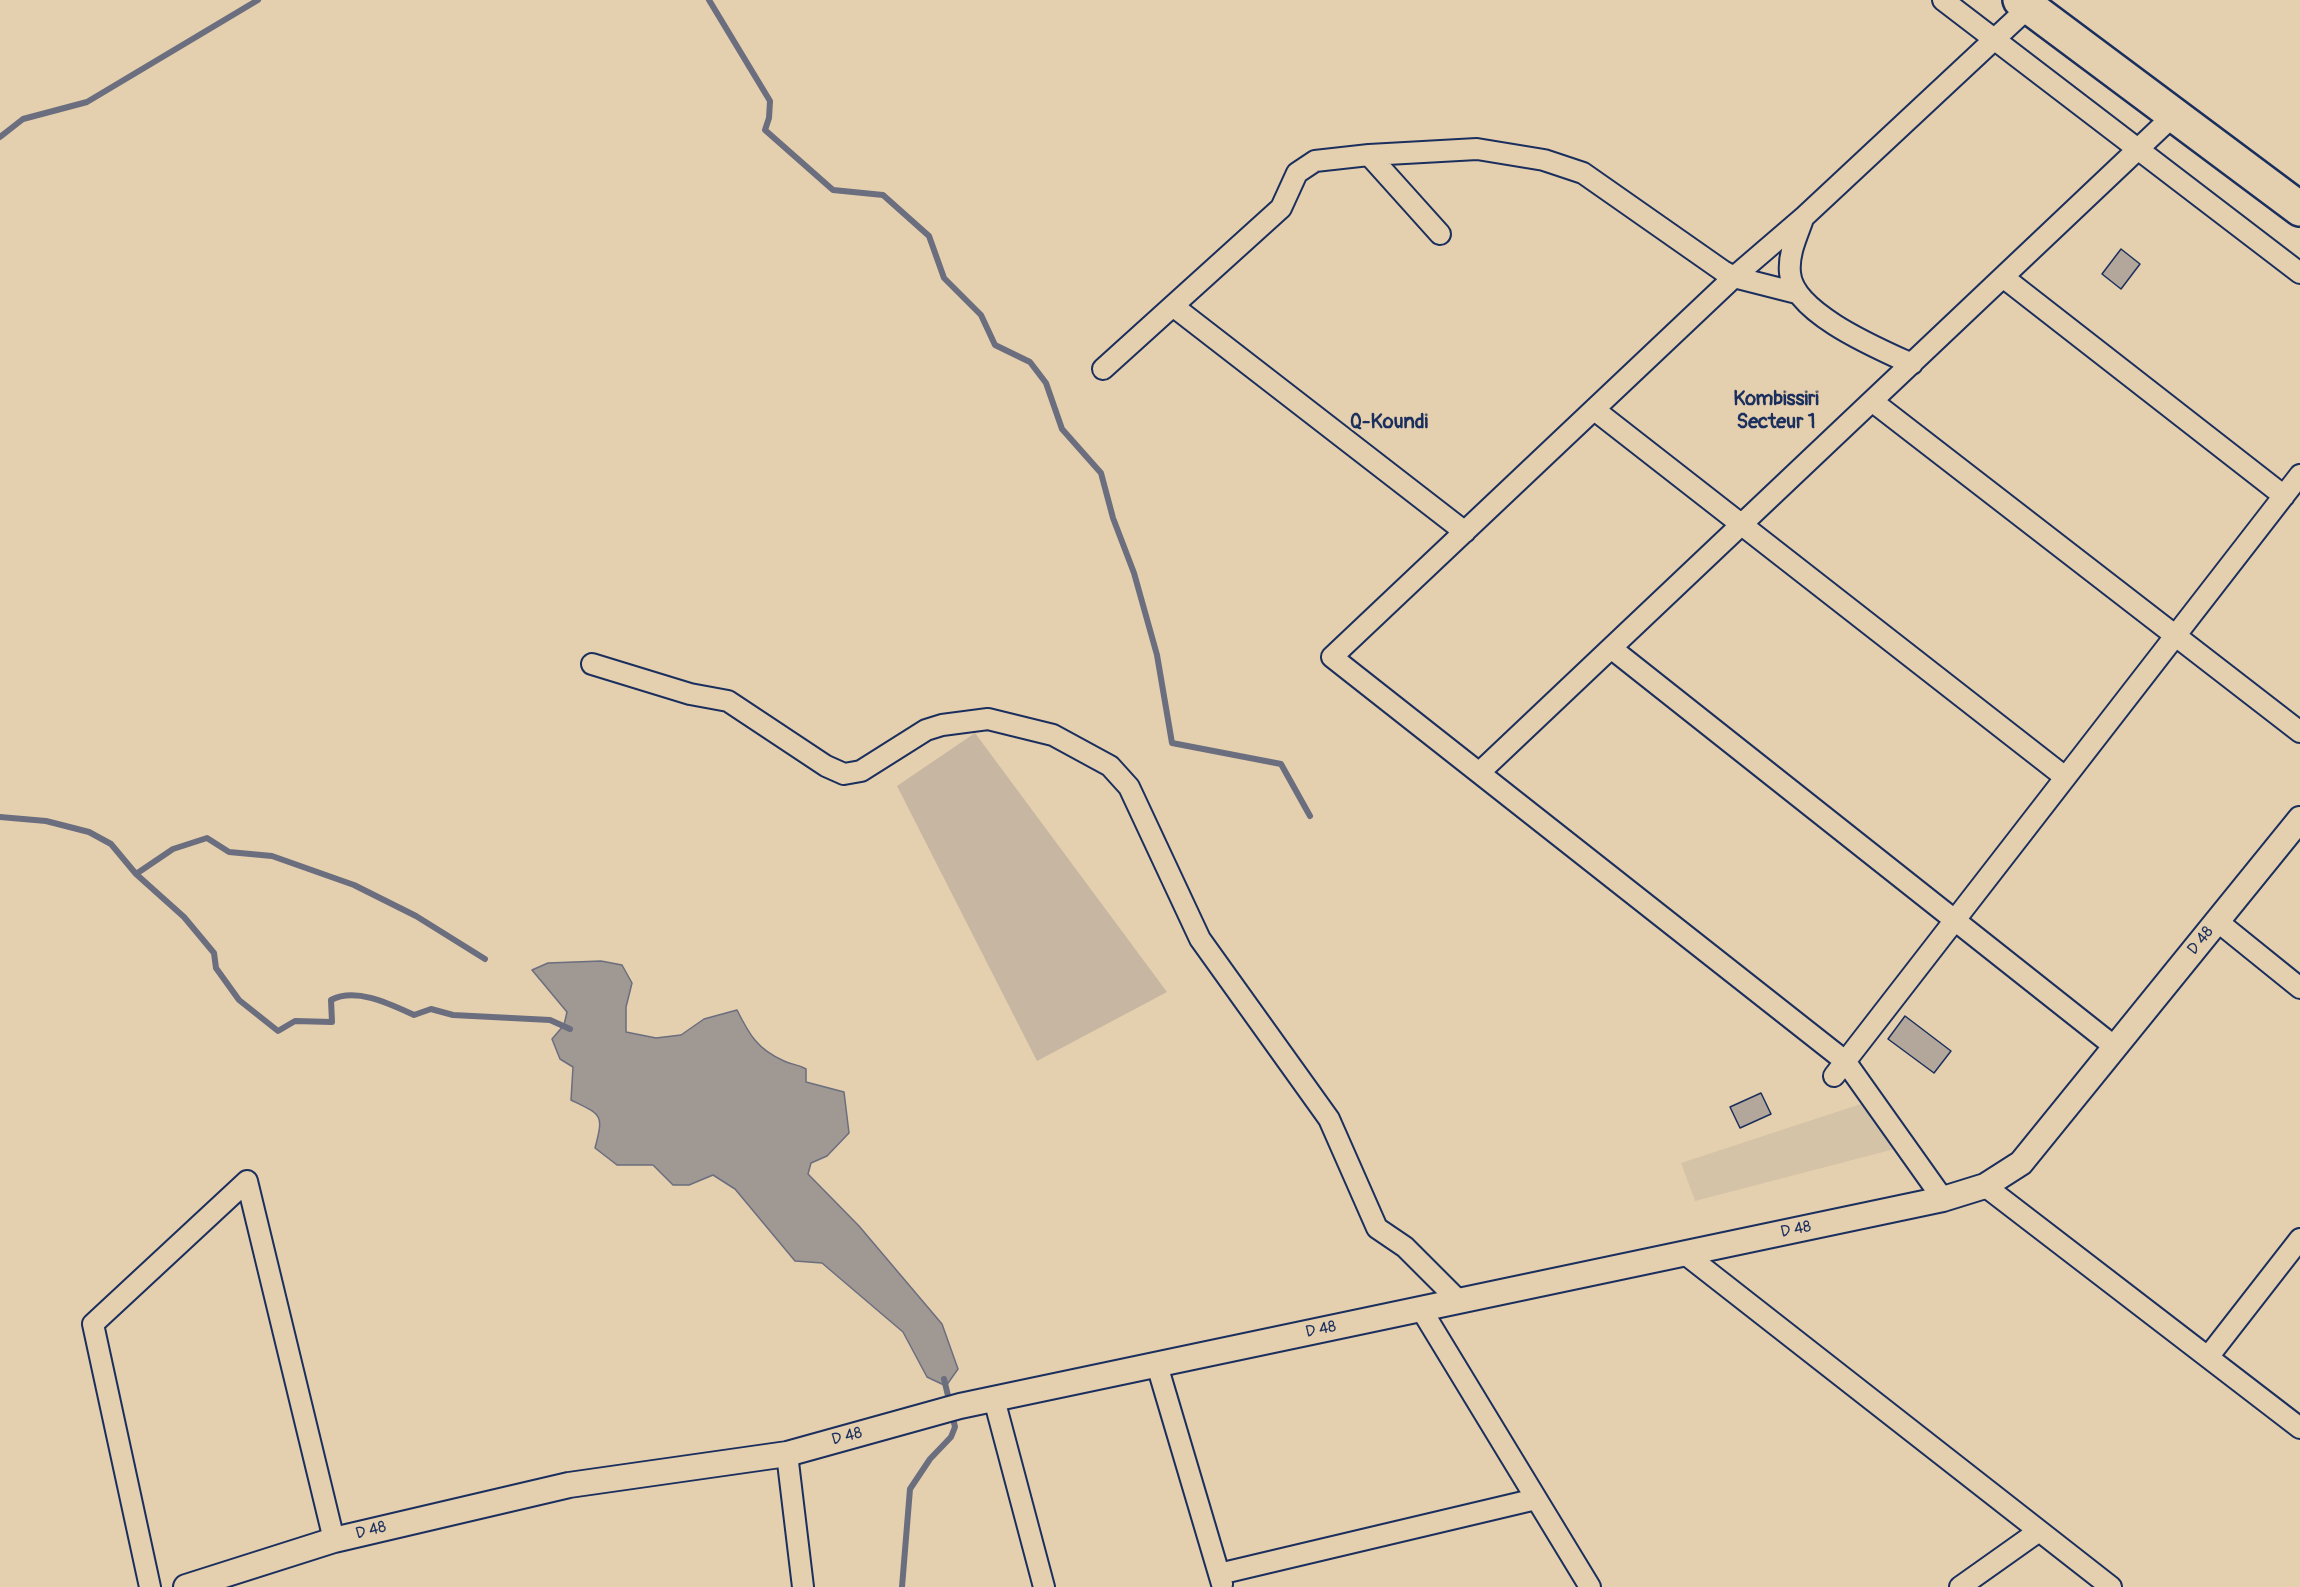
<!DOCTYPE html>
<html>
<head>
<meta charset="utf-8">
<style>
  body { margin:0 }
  canvas { display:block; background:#e4cfae }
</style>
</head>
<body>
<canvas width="2300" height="1587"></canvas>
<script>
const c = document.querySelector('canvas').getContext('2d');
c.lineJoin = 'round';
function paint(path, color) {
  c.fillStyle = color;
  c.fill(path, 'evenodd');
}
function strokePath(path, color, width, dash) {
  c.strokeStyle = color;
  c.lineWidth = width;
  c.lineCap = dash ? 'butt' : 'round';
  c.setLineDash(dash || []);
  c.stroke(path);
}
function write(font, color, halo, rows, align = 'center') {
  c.font = font + ' Pangolin,sans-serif';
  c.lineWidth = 4.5;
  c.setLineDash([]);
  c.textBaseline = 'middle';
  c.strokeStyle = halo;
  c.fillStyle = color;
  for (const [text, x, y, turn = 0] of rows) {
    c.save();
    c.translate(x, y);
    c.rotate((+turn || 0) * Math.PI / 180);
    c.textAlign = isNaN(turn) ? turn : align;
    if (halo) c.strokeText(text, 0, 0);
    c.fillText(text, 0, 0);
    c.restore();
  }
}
const built = new Path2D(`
  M1873 1100 1906 1146 1695 1201 1681 1163Z`);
const green = new Path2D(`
  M975 733 1167 992 1037 1061 897 786Z`);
const water = new Path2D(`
  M601 961 622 965 632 983 626 1007V1032L656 1038 681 1035 704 1019 737 1010C749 1034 757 1049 784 1061 792 1065 798 1064 806 1069V1082L844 1092 849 1133 827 1156 811 1163 808 1174 859 1226 942 1324 958 1369 946 1386 927 1377 903 1332 829 1269 822 1263 795 1261 735 1189 713 1175 689 1185H673L653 1165H617L595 1148C604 1114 602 1115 571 1100L573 1067 560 1059 552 1039 564 1025 567 1012 532 970 548 963Z`);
const stream = new Path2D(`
  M709 0 770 101 769 118 765 130 833 190 883 195 929 236 944 278 981 315 995 345 1030 362 1046 383 1062 429 1101 473 1113 518 1134 573 1157 655 1172 743 1281 764 1310 816
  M0 137 23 119 87 102 258 0
  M0 817 46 821 89 832 111 844 136 874 184 917 214 953 216 968 239 1000 278 1031 295 1021 332 1022 331 1000C356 987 390 1004 414 1015L431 1009 453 1015 550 1020 570 1029
  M136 874 173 849 207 838 229 852 272 856 354 885 416 916 485 959
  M944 1379 950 1404
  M902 1587 910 1489 930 1459 951 1437 955 1427 952 1414`);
const building = new Path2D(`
  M2121 249 2140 264 2121 289 2102 274Z
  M1905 1016 1951 1051 1934 1073 1888 1039Z
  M1761 1093 1771 1114 1740 1128 1730 1107Z`);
const minor = new Path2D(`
  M1943 0 2300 273
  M1369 155 1440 234
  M1803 219C1797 236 1788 254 1790 273 1793 313 1879 349 1912 364
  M2003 277 2284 496
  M1173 306 1465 532
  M1103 369 1281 208 1297 173 1315 161 1369 155 1477 149 1544 160 1583 173 1723 271 1734 277 1797 293
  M1872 401 2300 732
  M1596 411 2065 777
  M1611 648 2115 1047
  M592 664 690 694 728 701 826 766 844 774 861 771 926 730 942 725 988 719 1053 735 1110 766 1129 787 1200 939 1329 1119 1377 1228 1405 1247 1459 1301
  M1480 772 2174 115
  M2217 921 2300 988
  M1834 1076 2300 475
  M1985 1186 2300 1428
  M1943 1199 1845 1061 1332 657 1734 277 1805 216 2029 7
  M1684 1253 2111 1587
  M1421 1309 1590 1587
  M2208 1357 2300 1239
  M1157 1365 1222 1584
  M994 1399 1044 1587
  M787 1454 803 1587
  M1219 1574 1536 1499
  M150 1587 93 1324 247 1181 334 1540
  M1960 1587 2039 1531`);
const tertiary = new Path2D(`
  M186 1587 334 1540 569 1485 787 1454 960 1406 1943 1199 1985 1186 2021 1163 2300 819`);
const trunk = new Path2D(`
  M2020 0 2300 209`);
const streetNames = [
  ["D 48",2201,941,-51],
  ["D 48",1796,1230,-12],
  ["D 48",1321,1330,-12],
  ["D 48",847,1437,-15],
  ["D 48",371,1531,-15]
];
const quarterNames = [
  ["Kombissiri",1776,400],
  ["Secteur 1",1776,423],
  ["Q-Koundi",1389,423]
];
paint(built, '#d5c3a8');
paint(green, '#c7b7a2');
paint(water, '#a09893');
strokePath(water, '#6b6e7e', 1.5);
strokePath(stream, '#6b6e7e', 6);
paint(building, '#b2a79a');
strokePath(building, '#1b2f5e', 1.5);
strokePath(minor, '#1b2f5e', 24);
strokePath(tertiary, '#1b2f5e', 28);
strokePath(trunk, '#1b2f5e', 38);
strokePath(minor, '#e4cfae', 20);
strokePath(tertiary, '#e4cfae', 24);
strokePath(trunk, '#e4cfae', 33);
write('16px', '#1b2f5e', '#e4cfae', streetNames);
write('bold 20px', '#1b2f5e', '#e4cfae', quarterNames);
</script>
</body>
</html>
